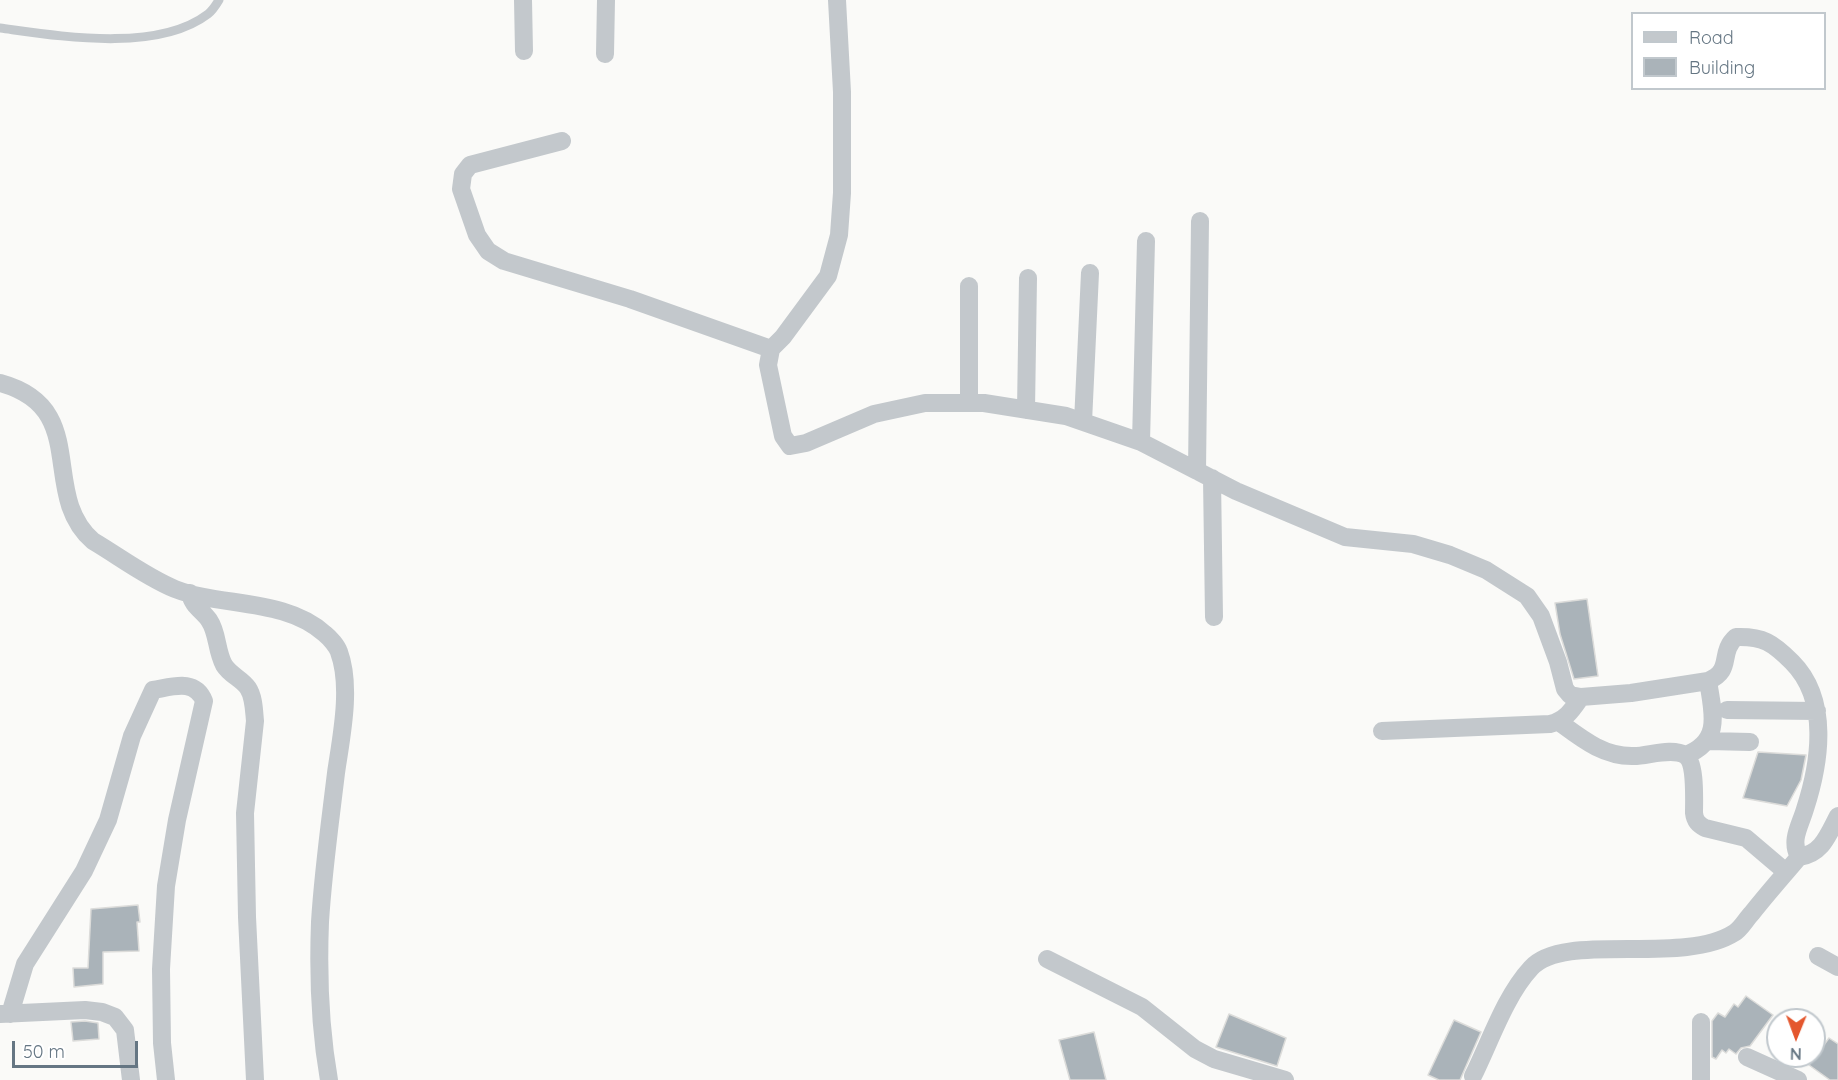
<!DOCTYPE html>
<style>
body{margin:0}
#map{position:relative;width:1838px;height:1080px;overflow:hidden;background:#fafaf8;font-family:Quicksand,sans-serif}
canvas{display:block}
.legend{position:absolute;left:1631px;top:12px;width:195px;height:78px;box-sizing:border-box;background:#fff;border:2px solid #c1c8cd;margin:0;padding:8px 10px;list-style:none;font-size:18px;color:#657683}
.legend li{display:flex;align-items:center;gap:12px;height:30px}
.legend b{width:30px;border:2px solid #c1c8cd}
.north{position:absolute;left:1766px;top:1008px;width:60px;height:60px;box-sizing:border-box;background:#fff;border:2px solid #c1c8cd;border-radius:50%;rotate:181deg;font-size:16px;font-weight:700;line-height:24px;text-align:center;color:#657683}
.north::after{content:'';display:block;margin:auto;width:21px;height:27px;background:#e4572e;clip-path:polygon(50% 0,100% 100%,50% 72%,0 100%)}
.scale{position:absolute;left:12px;top:1041px;width:126px;height:27px;box-sizing:border-box;border:3px solid #657683;border-top:0;padding-left:8px;font-size:18px;line-height:21px;white-space:nowrap;color:#657683;-webkit-text-stroke:4px #fff;paint-order:stroke}
</style>
<div id="map">
<canvas width="1838" height="1080"></canvas>
<ul class="legend">
<li><b style="height:8px;background:#c3c8cc"></b>Road</li>
<li><b style="height:16px;background:#aab3b9"></b>Building</li>
</ul>
<div class="north">N</div>
<div class="scale">50 m</div>
</div>
<script>
const g = document.querySelector('canvas').getContext('2d');
g.lineJoin = 'round';
function fillPath(path, color) {
  g.fillStyle = color;
  g.fill(path, 'evenodd');
}
function trace(path, color, width, dash) {
  g.strokeStyle = color;
  g.lineWidth = width;
  g.lineCap = dash ? 'butt' : 'round';
  g.setLineDash(dash || []);
  g.stroke(path);
}
const building = new Path2D(`
 M 1587,599 L 1598,676 L 1574,679 L 1560,634 L 1555,603 Z
 M 1758,752 L 1806,755 L 1801,780 L 1787,806 L 1743,798 Z
 M 138,905 L 140,922 L 137,922 L 139,951 L 103,952 L 103,984 L 74,987 L 73,968 L 88,968 L 91,909 Z
 M 1746,996 L 1773,1015 L 1750,1046 L 1741,1048 L 1736,1054 L 1729,1049 L 1726,1053 L 1722,1050 L 1716,1059 L 1712,1057 L 1712,1021 L 1718,1013 L 1725,1017 L 1734,1004 L 1738,1007 Z
 M 1229,1014 L 1286,1038 L 1277,1066 L 1216,1047 Z
 M 1454,1020 L 1481,1032 L 1460,1080 L 1439,1080 L 1428,1075 Z
 M 85,1021 L 98,1023 L 99,1039 L 73,1041 L 71,1022 Z
 M 1094,1032 L 1106,1080 L 1070,1080 L 1059,1040 Z
 M 1829,1038 L 1838,1044 L 1838,1080 L 1830,1080 L 1809,1065 Z`);
fillPath(building, '#aab3b9');
trace(building, '#dcdcda', 1.5);
trace(new Path2D(`
 M 0,28 C 59,36 157,53 208,14 C 212,11 216,5 219,0`), '#c3c8cc', 9);
trace(new Path2D(`
 M 523,0 L 524,51
 M 837,0 L 842,92 L 842,193 L 839,235 L 828,276 L 783,337 L 771,349 L 768,365 L 783,436 L 790,446 L 806,443 L 874,414 L 925,403 L 984,403 L 1066,416 L 1141,442 L 1236,491 L 1345,537 L 1413,544 L 1450,555 L 1486,570 L 1527,596 L 1541,616 L 1558,662 L 1565,689 L 1570,695 L 1581,697 L 1631,693 L 1708,681 C 1734,670 1718,653 1736,637 C 1763,636 1773,643 1792,662 C 1830,700 1820,763 1805,809 C 1800,826 1790,840 1799,857 C 1822,854 1828,835 1838,816
 M 605,54 L 606,0
 M 562,141 L 470,165 L 463,174 L 461,189 L 477,235 L 488,251 L 504,261 L 630,299 L 771,349
 M 969,286 L 969,403
 M 0,383 C 92,408 38,493 93,541 C 120,557 146,577 175,589 C 221,607 286,598 325,634 C 330,638 337,646 339,652 C 352,687 341,738 336,773 C 330,823 323,872 320,922 C 318,974 320,1029 329,1080
 M 1026,410 L 1028,278
 M 1083,422 L 1090,273
 M 1141,442 L 1146,241
 M 1197,471 L 1200,221
 M 1212,478 L 1214,617
 M 190,593 C 192,606 202,610 209,620 C 218,633 216,650 224,665 C 230,675 242,679 248,688 C 254,697 254,711 255,721 L 245,813 L 247,917 L 255,1080
 M 1727,710 L 1817,711
 M 1559,722 C 1582,739 1604,757 1634,756 C 1648,756 1672,747 1685,755 C 1696,762 1694,800 1694,813 C 1695,821 1698,824 1705,828 L 1746,838 L 1786,872
 M 1382,731 L 1550,724 C 1566,720 1572,710 1581,697
 M 1709,741 L 1750,742
 M 1686,755 C 1722,741 1713,713 1708,681
 M 1818,956 L 1838,967
 M 1047,959 L 1142,1007 L 1195,1049 L 1214,1059 L 1285,1080
 M 0,1014 L 85,1010 L 102,1012 L 115,1017 L 125,1030 L 131,1080
 M 10,1014 L 25,964 L 84,871 L 108,820 L 132,736 L 153,690 C 172,687 195,678 204,701 L 177,820 L 166,886 L 161,969 L 162,1043 L 166,1080
 M 1701,1022 L 1701,1080
 M 1747,1057 L 1798,1080
 M 1473,1076 C 1490,1042 1505,996 1531,968 C 1564,931 1682,966 1734,933 C 1741,929 1746,919 1752,913 C 1767,894 1783,876 1799,857`), '#c3c8cc', 18);
</script>
